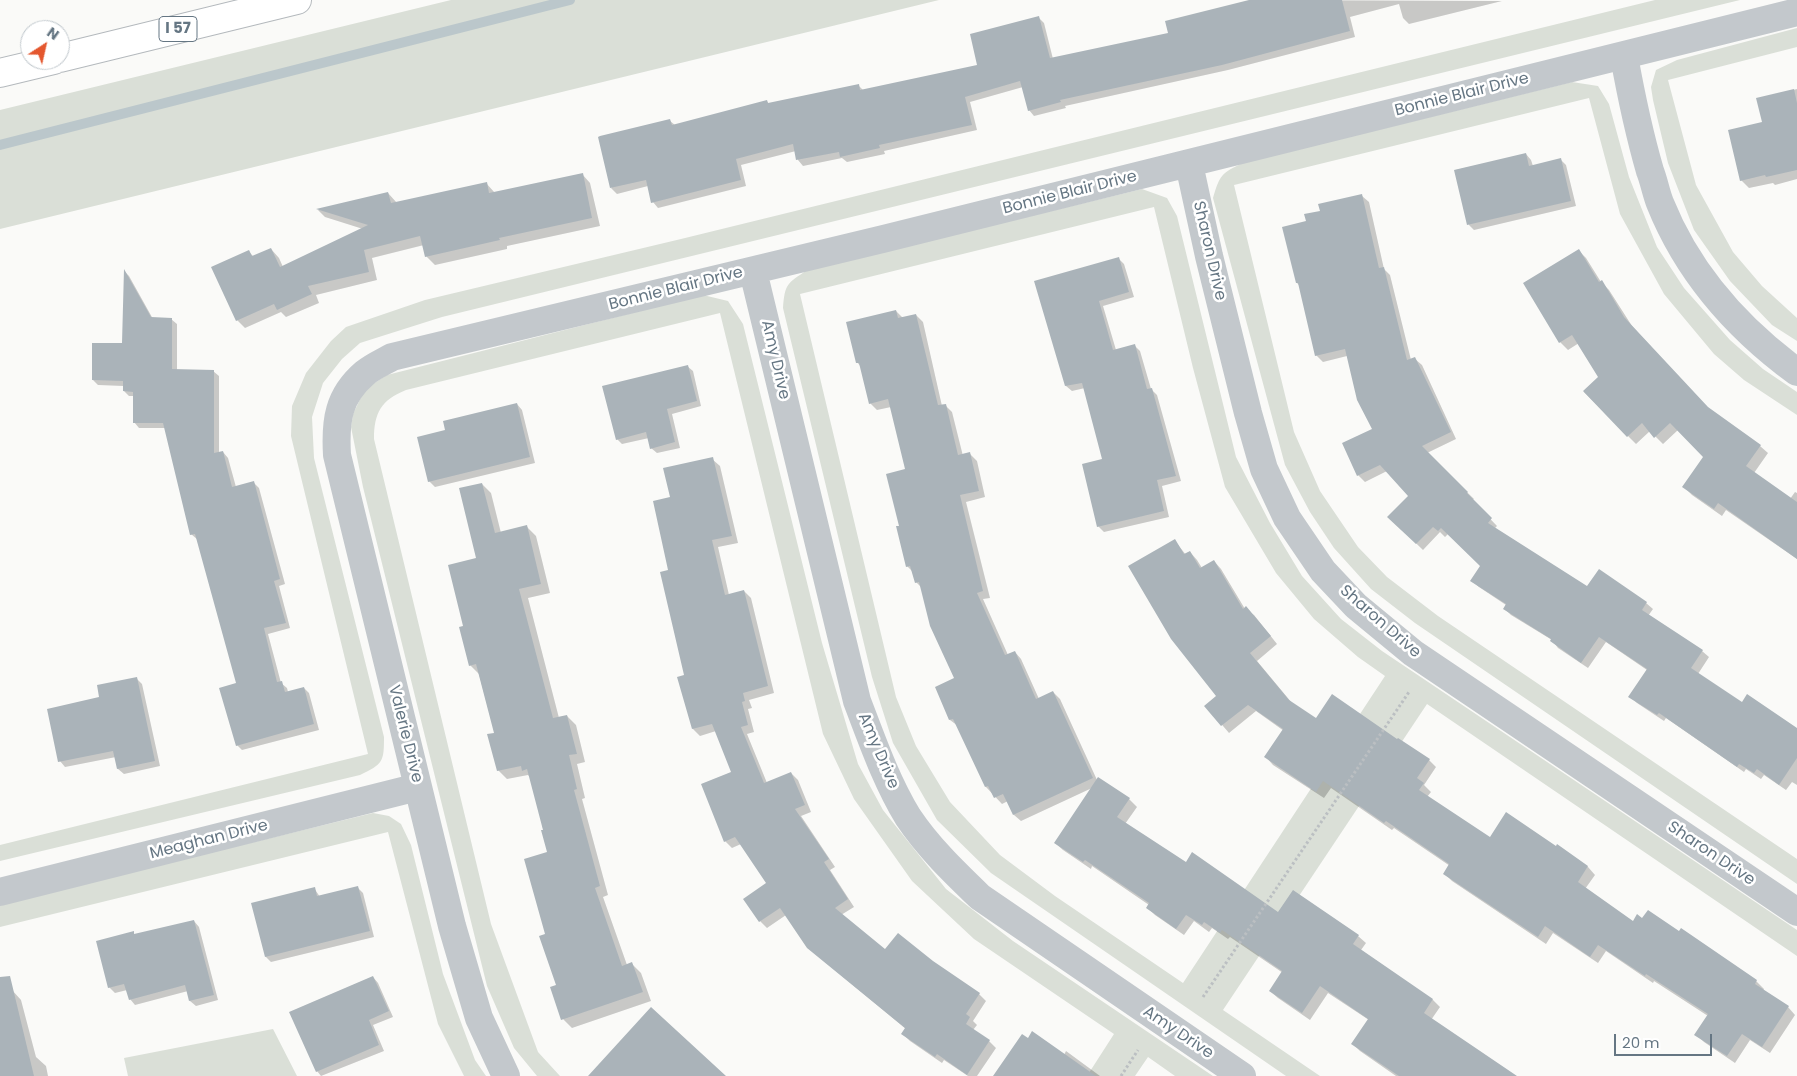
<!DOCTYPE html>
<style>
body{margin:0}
#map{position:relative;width:1797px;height:1076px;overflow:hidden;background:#fafaf8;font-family:Poppins,sans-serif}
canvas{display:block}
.north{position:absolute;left:20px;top:20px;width:50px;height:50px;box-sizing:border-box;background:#fff;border:1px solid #c1c8cd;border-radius:50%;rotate:35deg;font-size:14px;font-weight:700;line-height:20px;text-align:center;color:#657683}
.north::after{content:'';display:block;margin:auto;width:18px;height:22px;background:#e4572e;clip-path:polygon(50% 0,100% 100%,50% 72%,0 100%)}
.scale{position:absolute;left:1614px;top:1034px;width:98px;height:22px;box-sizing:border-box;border:2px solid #657683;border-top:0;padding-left:6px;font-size:15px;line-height:18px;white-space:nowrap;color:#657683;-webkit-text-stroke:4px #fff;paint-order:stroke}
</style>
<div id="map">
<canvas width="1797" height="1076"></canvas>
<div class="north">N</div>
<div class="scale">20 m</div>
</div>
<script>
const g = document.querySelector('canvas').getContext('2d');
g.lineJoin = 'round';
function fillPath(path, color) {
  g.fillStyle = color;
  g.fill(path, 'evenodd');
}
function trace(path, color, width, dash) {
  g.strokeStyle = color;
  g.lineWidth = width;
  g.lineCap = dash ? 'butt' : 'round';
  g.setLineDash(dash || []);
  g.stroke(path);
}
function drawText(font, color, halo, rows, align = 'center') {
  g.font = font + ' Poppins,sans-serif';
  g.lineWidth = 5;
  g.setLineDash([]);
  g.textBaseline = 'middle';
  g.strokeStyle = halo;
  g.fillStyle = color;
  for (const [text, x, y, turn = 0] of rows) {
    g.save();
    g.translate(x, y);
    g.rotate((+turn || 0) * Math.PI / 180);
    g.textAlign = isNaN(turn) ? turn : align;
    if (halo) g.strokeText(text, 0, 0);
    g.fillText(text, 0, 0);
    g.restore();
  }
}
fillPath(new Path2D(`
 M 451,0 L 939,0 L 0,229 L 0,110 Z
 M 1655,0 L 1740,0 L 442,317 L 360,343 L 342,359 L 323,383 L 312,417 L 314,458 L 384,737 C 384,762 383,764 360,775 L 0,861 L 0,845 L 368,754 L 291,436 L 292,406 L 306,373 L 331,341 L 346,327 L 425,300 L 681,239 Z
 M 1797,28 L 1797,47 L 1668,80 L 1696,185 L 1733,252 L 1762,286 L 1797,318 L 1797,341 L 1772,325 L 1730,281 L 1694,230 L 1668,163 L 1653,100 L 1651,87 L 1656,70 L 1677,60 Z
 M 1572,82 L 1598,86 L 1609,104 L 1629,177 L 1657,247 L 1684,288 L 1730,340 L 1763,369 L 1797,392 L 1797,415 L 1744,380 L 1714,354 L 1664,294 L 1620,214 L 1589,98 L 1234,185 L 1294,432 L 1320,491 L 1358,547 L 1387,577 L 1438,616 L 1797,859 L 1797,884 L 1415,623 L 1371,589 L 1334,548 L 1310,512 L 1285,465 L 1213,198 C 1220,175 1221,173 1243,163 Z
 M 1142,189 L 1167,198 L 1177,216 L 1236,457 L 1270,523 L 1302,576 L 1341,619 L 1382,651 L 1797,930 L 1797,956 L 1427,704 L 1223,1010 L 1320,1076 L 1286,1076 L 991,873 L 937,820 L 893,743 L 872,677 L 783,308 C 785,283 787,284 807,270 ZM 1154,207 L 1193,368 L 1225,487 L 1276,573 L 1314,619 L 1358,657 L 1385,676 L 1183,983 L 1055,896 L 1000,855 L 950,802 L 916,746 L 896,697 L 800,294 Z
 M 703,295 L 728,301 L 743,324 L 822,643 L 858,764 L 883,810 L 946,889 L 1013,941 L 1213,1076 L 1175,1076 L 1148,1057 L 1135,1076 L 1087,1076 L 1114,1034 L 974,939 L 912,881 L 854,799 L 823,734 L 720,313 L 406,390 C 381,400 374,413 374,439 L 491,924 L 538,1052 L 560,1076 L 537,1076 L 514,1048 L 487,986 L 363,487 L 351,427 L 353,414 L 365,389 L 387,375 Z
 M 373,813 L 389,816 L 401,824 L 411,845 L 443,974 L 475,1060 L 486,1076 L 464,1076 L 438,1024 L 388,832 L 0,927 L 0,904 Z
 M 273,1029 L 297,1076 L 128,1076 L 124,1058 Z`), '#dadfd7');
fillPath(new Path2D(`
 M 1251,0 L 1502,1 L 1409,24 L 1403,18 L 1399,4 L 1350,17 L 1355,37 L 1228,70 L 1065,106 L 1066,108 L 1034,116 L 1029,110 L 1023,87 L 970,102 L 977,130 L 884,151 L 885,154 L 847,162 L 842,158 L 803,166 L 798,160 L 796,151 L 741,165 L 746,186 L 658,208 L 653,202 L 648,186 L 617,194 L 611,188 L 670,121 L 675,125 L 767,102 L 770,104 L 858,85 L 864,91 L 979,66 L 1038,17 L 1044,23 L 1053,59 L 1169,34 Z
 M 1797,89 L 1797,179 L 1775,185 L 1773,183 L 1749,188 L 1741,180 L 1764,123 L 1758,99 Z
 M 1526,154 L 1531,160 L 1533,166 L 1560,159 L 1566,165 L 1576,206 L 1474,230 L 1469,225 L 1456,170 Z
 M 582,174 L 590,183 L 600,226 L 507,246 L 507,249 L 435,265 L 426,256 L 424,245 L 372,258 L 377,280 L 316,295 L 319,303 L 286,317 L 281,312 L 245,328 L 237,320 L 249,252 L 254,257 L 271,249 L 279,258 L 283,267 L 363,229 L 325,217 L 318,210 L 388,193 L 397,203 L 486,183 L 495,193 Z
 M 1362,196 L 1369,202 L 1384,269 L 1390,275 L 1411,360 L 1415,359 L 1422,365 L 1456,439 L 1427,453 L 1474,499 L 1472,500 L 1497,526 L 1494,529 L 1587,588 L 1646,603 L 1653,609 L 1648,616 L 1702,651 L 1709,657 L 1698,674 L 1742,703 L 1797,729 L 1797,785 L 1792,782 L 1786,790 L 1764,775 L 1761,779 L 1746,769 L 1744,772 L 1666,718 L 1664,721 L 1637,703 L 1630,696 L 1647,670 L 1606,642 L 1588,668 L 1558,648 L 1552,640 L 1511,615 L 1504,608 L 1506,605 L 1479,587 L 1472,581 L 1481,566 L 1448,534 L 1445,537 L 1440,532 L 1423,550 L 1389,517 L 1410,496 L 1387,471 L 1365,482 L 1358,475 L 1373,429 L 1347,356 L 1323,362 L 1316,355 L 1300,286 L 1297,283 L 1308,222 L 1321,212 Z
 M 1578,250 L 1586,258 L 1601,282 L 1609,290 L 1632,326 L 1709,410 L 1760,446 L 1768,453 L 1754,473 L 1790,499 L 1795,492 L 1797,493 L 1797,559 L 1726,510 L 1722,516 L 1692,495 L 1684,487 L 1705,457 L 1678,430 L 1663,444 L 1650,431 L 1636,444 L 1584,392 L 1600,377 L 1579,343 L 1568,350 L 1560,342 Z
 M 1118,258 L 1124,264 L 1134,297 L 1103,306 L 1116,350 L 1135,346 L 1140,351 L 1151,389 L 1157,395 L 1181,481 L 1162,486 L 1169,517 L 1104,532 L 1098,526 L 1104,460 L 1085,388 L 1072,391 L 1066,386 L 1036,282 Z
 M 125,272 L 129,276 L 153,319 L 171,319 L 177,324 L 177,370 L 213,371 L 219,376 L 219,453 L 223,452 L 228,458 L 236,487 L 254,483 L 259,488 L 285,584 L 279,586 L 290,628 L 268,634 L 281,683 L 287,688 L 288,692 L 304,688 L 309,693 L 319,730 L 242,750 L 237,745 L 237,684 L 198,540 L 191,534 L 165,428 L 139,428 L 134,422 L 134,396 L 129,396 L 124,391 L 124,386 L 98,385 L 93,380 L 123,344 Z
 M 896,311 L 903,318 L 916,315 L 923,322 L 942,406 L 945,405 L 952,412 L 963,456 L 970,454 L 977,461 L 985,497 L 966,502 L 990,598 L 983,599 L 1008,655 L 1015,652 L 1021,659 L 1039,699 L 1053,692 L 1060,699 L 1097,780 L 1098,778 L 1129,799 L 1137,807 L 1125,824 L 1186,864 L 1278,913 L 1293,892 L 1358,936 L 1366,943 L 1361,950 L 1433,1000 L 1440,1007 L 1431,1020 L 1515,1076 L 1396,1076 L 1360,1051 L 1353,1044 L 1369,1020 L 1328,993 L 1310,1020 L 1278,998 L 1270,991 L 1283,973 L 1230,937 L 1228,939 L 1212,928 L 1209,932 L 1194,921 L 1184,935 L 1155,915 L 1147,907 L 1149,905 L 1092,866 L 1091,869 L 1063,850 L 1055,843 L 1092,788 L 1021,821 L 1014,815 L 1008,801 L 1002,804 L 986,787 L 958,726 L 950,720 L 955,679 L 922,588 L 916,582 L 913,572 L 907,566 L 900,527 L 907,470 L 891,407 L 877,410 L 870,403 L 861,367 L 857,362 Z
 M 687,366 L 693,371 L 701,406 L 672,414 L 680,448 L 657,453 L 651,448 L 649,438 L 622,444 L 617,439 Z
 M 517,404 L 522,410 L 535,463 L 435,487 L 429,481 L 447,431 Z
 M 712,459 L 720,466 L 738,543 L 718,547 L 729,595 L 744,591 L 751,598 L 774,693 L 749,700 L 752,708 L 748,709 L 754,732 L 747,734 L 767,783 L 791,773 L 798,780 L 811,812 L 801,816 L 835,867 L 830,870 L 854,907 L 841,915 L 885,950 L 932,962 L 979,994 L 986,1001 L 973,1021 L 977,1025 L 973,1030 L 989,1041 L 996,1048 L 977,1076 L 968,1076 L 944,1060 L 942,1063 L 910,1041 L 903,1034 L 906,1029 L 808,948 L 786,915 L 767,928 L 760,921 L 768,884 L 741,844 L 732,848 L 725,841 L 733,772 L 716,731 L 700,736 L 693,729 L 670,571 L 671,498 Z
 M 482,484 L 491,493 L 501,533 L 527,527 L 536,536 L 550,593 L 528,598 L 559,718 L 567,716 L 576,725 L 585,762 L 577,764 L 585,798 L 582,799 L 608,895 L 603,897 L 627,965 L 632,964 L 641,973 L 651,1001 L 572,1028 L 563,1019 L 557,986 L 549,853 L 531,778 L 528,775 L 507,779 L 498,770 L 495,734 L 479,674 L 470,665 L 464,627 L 477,559 Z
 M 1175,541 L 1186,555 L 1190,552 L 1197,560 L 1202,568 L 1214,561 L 1221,569 L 1245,609 L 1254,615 L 1277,644 L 1257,661 L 1292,703 L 1317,720 L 1398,741 L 1429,760 L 1436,767 L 1424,785 L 1431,792 L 1427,797 L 1490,838 L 1557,848 L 1558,846 L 1588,867 L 1595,875 L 1585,889 L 1633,922 L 1756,981 L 1764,989 L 1763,991 L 1788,1007 L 1795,1015 L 1770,1053 L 1750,1040 L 1735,1063 L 1704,1042 L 1696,1034 L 1708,1016 L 1654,981 L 1653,983 L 1606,951 L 1598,963 L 1553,933 L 1546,944 L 1452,881 L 1444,873 L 1450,866 L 1394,828 L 1392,830 L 1331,788 L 1324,798 L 1273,765 L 1266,757 L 1284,731 L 1256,711 L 1229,733 L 1206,706 L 1218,696 Z
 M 136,678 L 142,684 L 160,766 L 124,774 L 118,769 L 116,757 L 65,767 L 60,761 L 100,698 Z
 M 314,888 L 320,897 L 358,888 L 363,893 L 374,937 L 271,962 L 266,957 L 252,904 Z
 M 194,921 L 199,927 L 218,1000 L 196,1006 L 190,1001 L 188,991 L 135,1005 L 130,999 L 127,990 L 115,993 L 109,987 L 133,933 L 136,935 Z
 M 373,977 L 378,983 L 393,1017 L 373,1025 L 384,1051 L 321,1076 L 317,1071 Z
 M 12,990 L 21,1000 L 36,1057 L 46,1066 L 48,1076 L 0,1076 L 0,994 Z
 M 1066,1051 L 1100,1076 L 1001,1076 L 1064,1055 Z`), '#0003');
trace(new Path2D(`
 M 0,145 L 570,0`), '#bbc7cb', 10);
fillPath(new Path2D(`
 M 1249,0 L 1342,0 L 1350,31 L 1222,65 L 1060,100 L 1061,102 L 1028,111 L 1020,81 L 965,97 L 972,125 L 879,145 L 880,148 L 840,157 L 839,152 L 796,160 L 793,144 L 736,159 L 741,180 L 651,203 L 646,180 L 610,188 L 598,137 L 600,136 L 670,119 L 672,125 L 767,100 L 768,103 L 859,84 L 860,90 L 977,65 L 970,34 L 1039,16 L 1050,58 L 1168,33 L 1165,21 Z
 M 1794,89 L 1797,103 L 1797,170 L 1766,177 L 1765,175 L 1740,181 L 1728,130 L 1762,122 L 1756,98 Z
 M 1526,153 L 1529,166 L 1561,158 L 1571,201 L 1467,225 L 1454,170 Z
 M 583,173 L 592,218 L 499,238 L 500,240 L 425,257 L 420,236 L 364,250 L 369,272 L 308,286 L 312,294 L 277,310 L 274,304 L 236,321 L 211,267 L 249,250 L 252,256 L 271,248 L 280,267 L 368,225 L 316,209 L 388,192 L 391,203 L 487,182 L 489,193 Z
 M 1362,194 L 1379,268 L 1384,267 L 1407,360 L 1415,357 L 1451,432 L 1422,446 L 1468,492 L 1467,493 L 1492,518 L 1488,523 L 1587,586 L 1599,569 L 1647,602 L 1642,610 L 1703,650 L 1691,668 L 1742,702 L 1747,694 L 1797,728 L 1797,758 L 1779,785 L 1757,769 L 1754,773 L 1739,764 L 1737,767 L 1659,713 L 1657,715 L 1628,697 L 1647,669 L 1599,637 L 1581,663 L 1550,641 L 1551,639 L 1503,609 L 1506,604 L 1470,581 L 1480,566 L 1441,528 L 1438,531 L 1433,527 L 1416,544 L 1387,517 L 1408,496 L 1380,465 L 1357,476 L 1342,443 L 1372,429 L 1357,400 L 1345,349 L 1315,356 L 1298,283 L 1296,283 L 1282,227 L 1306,221 L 1304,214 L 1320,211 L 1318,204 Z
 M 1579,249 L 1599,282 L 1602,280 L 1624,317 L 1708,407 L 1761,445 L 1746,466 L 1797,502 L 1797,559 L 1718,503 L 1714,509 L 1682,487 L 1703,457 L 1670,423 L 1654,438 L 1642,423 L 1627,437 L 1583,391 L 1598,377 L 1572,335 L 1559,343 L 1523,283 Z
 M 1119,257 L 1129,292 L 1099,301 L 1113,350 L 1135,344 L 1147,389 L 1152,388 L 1176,476 L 1157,480 L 1164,511 L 1097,527 L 1082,464 L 1102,459 L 1082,383 L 1065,386 L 1034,281 Z
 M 124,269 L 151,317 L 172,318 L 172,369 L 214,370 L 214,453 L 223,451 L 232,487 L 254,481 L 280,579 L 274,581 L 286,623 L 264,628 L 277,682 L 282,681 L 285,692 L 304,687 L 314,724 L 236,746 L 219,688 L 236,683 L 195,534 L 190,535 L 163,423 L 133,423 L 133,392 L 123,391 L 123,381 L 92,380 L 92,343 L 122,343 Z
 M 896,310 L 898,318 L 916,314 L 938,405 L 946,404 L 958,455 L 970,452 L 979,491 L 960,495 L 983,591 L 977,593 L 1005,655 L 1015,651 L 1036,699 L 1053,691 L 1093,778 L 1013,815 L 1003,794 L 994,798 L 988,786 L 985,787 L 953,719 L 949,720 L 935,687 L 954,678 L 930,626 L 919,582 L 915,583 L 910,566 L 906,567 L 896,526 L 899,526 L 886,474 L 905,469 L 888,399 L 869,404 L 859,363 L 856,363 L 846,322 Z
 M 688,365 L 697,401 L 667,409 L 675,442 L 650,449 L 646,432 L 616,440 L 602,386 Z
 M 517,403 L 530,457 L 428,482 L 417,437 L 445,430 L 443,421 Z
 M 713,457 L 732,536 L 712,540 L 725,595 L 744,590 L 768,686 L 743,693 L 745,701 L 742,702 L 748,725 L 741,727 L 764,783 L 791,772 L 805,805 L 795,809 L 829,859 L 824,862 L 848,899 L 835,908 L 885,949 L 898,933 L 933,961 L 980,993 L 966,1014 L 970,1017 L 966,1024 L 990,1040 L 967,1075 L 937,1054 L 935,1057 L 901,1034 L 905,1028 L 807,948 L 780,908 L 759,922 L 743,899 L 766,883 L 735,837 L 724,842 L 701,784 L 731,772 L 712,724 L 692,729 L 677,677 L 684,675 L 660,572 L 668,570 L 653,501 L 670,497 L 663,468 Z
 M 482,483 L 495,533 L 527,525 L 541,584 L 519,589 L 553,718 L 567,715 L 577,754 L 569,755 L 577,789 L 574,790 L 600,886 L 595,888 L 622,966 L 632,962 L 643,992 L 561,1020 L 550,987 L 556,985 L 539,936 L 545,934 L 524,859 L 547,852 L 541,830 L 543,830 L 527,769 L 522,771 L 521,766 L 497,771 L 487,734 L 494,733 L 476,664 L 469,666 L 459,627 L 463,626 L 448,565 L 476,558 L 459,488 Z
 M 1175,539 L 1184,554 L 1190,551 L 1200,568 L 1214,560 L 1243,609 L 1246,606 L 1271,636 L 1250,653 L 1289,700 L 1316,718 L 1332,694 L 1397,739 L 1398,738 L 1430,759 L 1417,778 L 1424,783 L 1419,790 L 1490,837 L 1506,812 L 1556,846 L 1557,844 L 1588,866 L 1578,882 L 1633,921 L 1637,914 L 1642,918 L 1648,910 L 1679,931 L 1681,928 L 1757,980 L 1755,984 L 1789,1006 L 1762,1047 L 1742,1034 L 1727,1056 L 1694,1035 L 1708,1014 L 1646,974 L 1645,976 L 1598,945 L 1590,957 L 1545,926 L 1538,937 L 1443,874 L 1449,864 L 1386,821 L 1384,823 L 1323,781 L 1316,792 L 1264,757 L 1283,729 L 1248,705 L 1221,726 L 1204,706 L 1216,696 L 1171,639 L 1128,566 Z
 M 137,677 L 155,761 L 117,769 L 113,751 L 58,762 L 47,709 L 99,697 L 97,685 Z
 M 1098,777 L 1130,798 L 1117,817 L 1186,862 L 1192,852 L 1278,912 L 1293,890 L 1359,935 L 1353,944 L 1433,999 L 1424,1013 L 1517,1076 L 1399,1076 L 1351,1044 L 1368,1019 L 1320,986 L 1302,1013 L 1269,991 L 1282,971 L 1222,930 L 1220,933 L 1204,922 L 1202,925 L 1186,915 L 1176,929 L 1146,908 L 1149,903 L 1085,860 L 1083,862 L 1054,843 Z
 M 358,886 L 370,931 L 265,957 L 251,903 L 315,887 L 317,896 Z
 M 194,920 L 214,995 L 189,1001 L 185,985 L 129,1000 L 124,984 L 108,988 L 96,941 L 134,931 L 134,934 Z
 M 10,976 L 34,1076 L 0,1076 L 0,977 Z
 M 373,976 L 389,1011 L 369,1020 L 379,1045 L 316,1072 L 289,1012 Z
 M 651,1007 L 726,1076 L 588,1076 Z
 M 1032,1031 L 1096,1076 L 993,1076 L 1022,1034 L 1028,1038 Z`), '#aab3b9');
const highway = new Path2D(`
 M 60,58 L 297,0
 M 0,73 L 54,60`);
trace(highway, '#b4b9bd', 30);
trace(new Path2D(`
 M 1203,997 L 1409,692
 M 1121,1076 L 1138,1050`), '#bbbfc2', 3, [2.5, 2.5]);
trace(new Path2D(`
 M 1624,56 C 1631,95 1639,133 1650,171 C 1654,181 1656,193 1660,203 C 1688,273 1737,328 1797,372
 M 1189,164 L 1209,256 L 1248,413 L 1264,469 L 1287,518 L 1323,571 L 1356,606 L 1413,653 L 1797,912
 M 753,271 L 857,701 C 872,740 886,781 908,817 C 928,847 954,872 980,897 L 1242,1076
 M 0,892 L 418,787
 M 506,1076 L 479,1018 L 452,926 L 337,455 C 335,421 338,396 365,373 C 372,367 383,362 392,357 L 883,239 L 1797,12`), '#c3c8cc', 28);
trace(highway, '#fff', 28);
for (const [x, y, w] of [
 [178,29,38]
]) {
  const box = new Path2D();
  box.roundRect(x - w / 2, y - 12.5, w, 25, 4);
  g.fillStyle = '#fff';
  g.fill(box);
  trace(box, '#657683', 1);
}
drawText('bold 15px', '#657683', null, [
 ["I 57",178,29]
]);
drawText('16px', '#657683', '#fff', [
 ["Bonnie Blair Drive",1462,95,-14],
 ["Bonnie Blair Drive",1070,193,-14],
 ["Sharon Drive",1209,251,77],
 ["Bonnie Blair Drive",676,289,-14],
 ["Amy Drive",775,360,77],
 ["Sharon Drive",1380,622,41],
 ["Valerie Drive",405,734,76],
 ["Amy Drive",878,751,67],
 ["Meaghan Drive",209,840,-14],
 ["Sharon Drive",1711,854,34],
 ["Amy Drive",1178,1033,34]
]);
</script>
